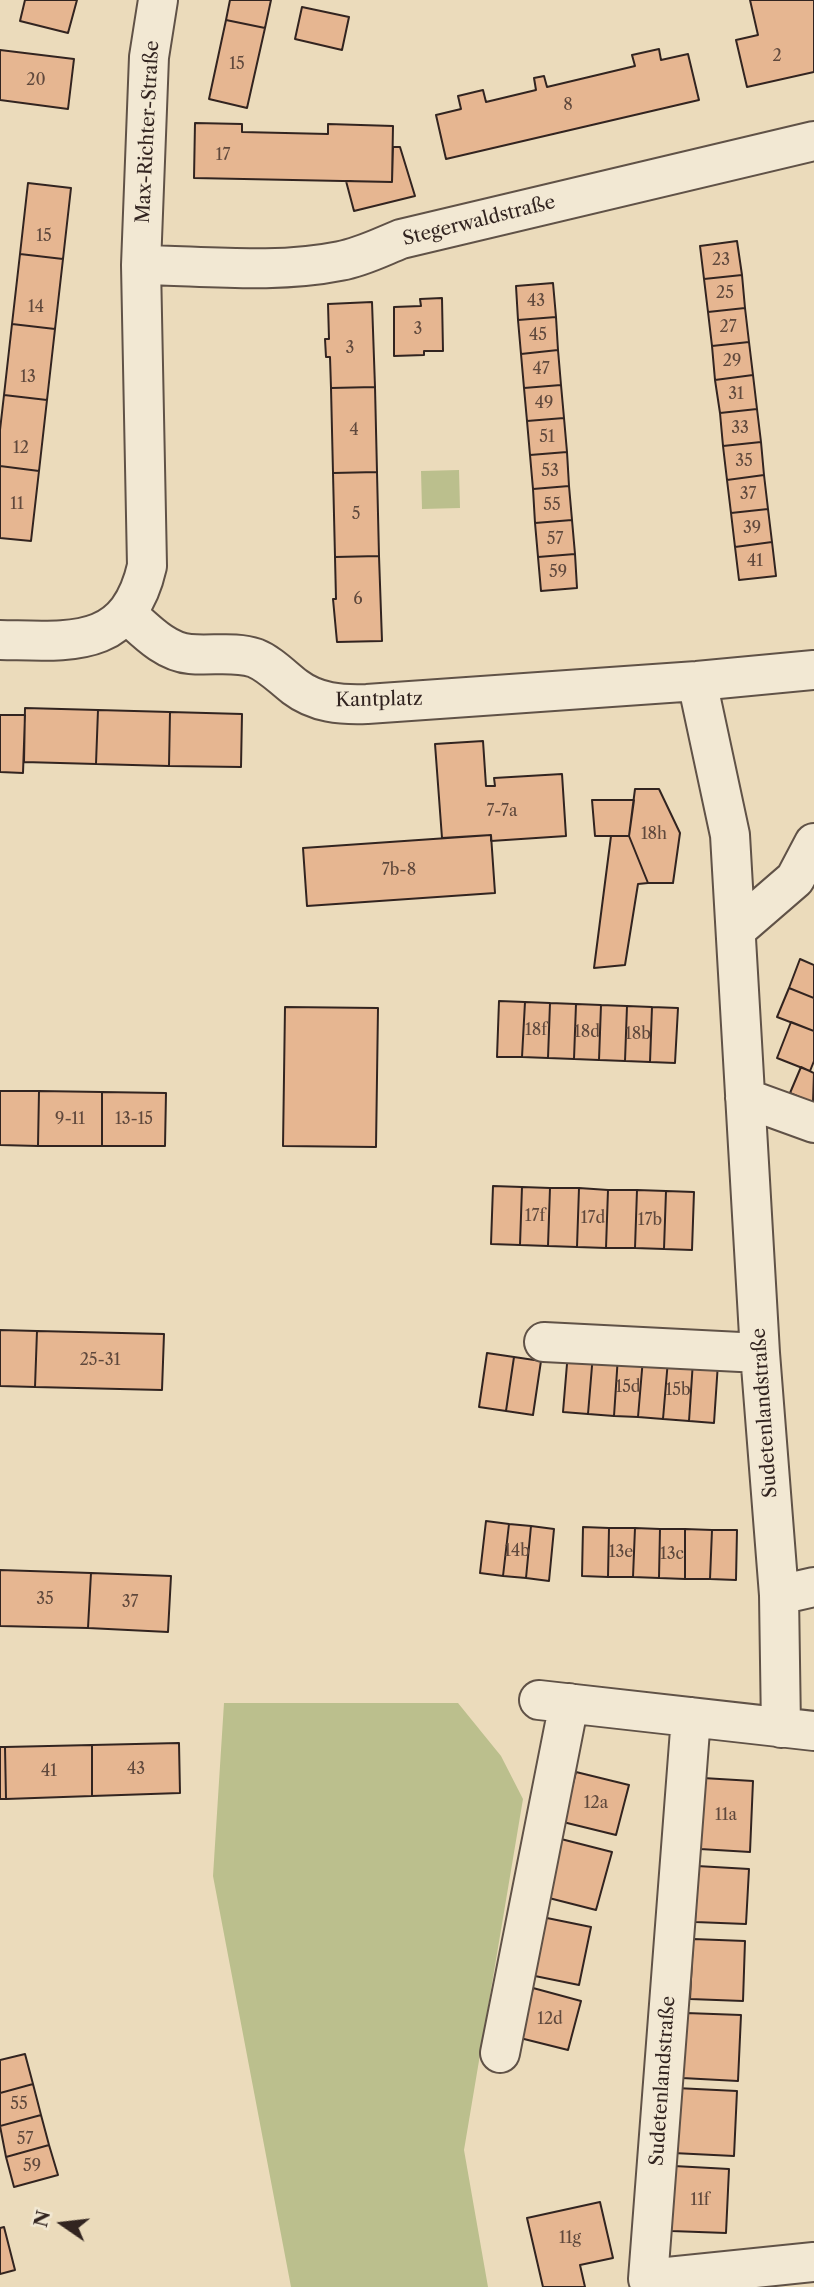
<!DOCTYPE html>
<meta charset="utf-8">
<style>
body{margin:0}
#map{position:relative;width:814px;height:2287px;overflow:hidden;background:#ebdbbb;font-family:"Libre Caslon Text",serif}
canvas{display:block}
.north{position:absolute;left:28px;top:2189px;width:70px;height:70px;-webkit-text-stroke:5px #f2e8d3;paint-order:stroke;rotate:284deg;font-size:19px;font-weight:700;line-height:28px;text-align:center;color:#322420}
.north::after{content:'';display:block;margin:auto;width:24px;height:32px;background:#322420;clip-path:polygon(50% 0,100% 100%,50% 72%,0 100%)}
</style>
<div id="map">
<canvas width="814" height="2287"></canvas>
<div class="north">N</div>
</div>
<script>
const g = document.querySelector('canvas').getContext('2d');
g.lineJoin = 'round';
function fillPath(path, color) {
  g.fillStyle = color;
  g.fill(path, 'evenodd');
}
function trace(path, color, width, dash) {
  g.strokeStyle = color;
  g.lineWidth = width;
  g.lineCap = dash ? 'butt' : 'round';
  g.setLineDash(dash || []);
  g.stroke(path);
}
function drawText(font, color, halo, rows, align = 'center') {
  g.font = font + ' "Libre Caslon Text",serif';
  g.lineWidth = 5;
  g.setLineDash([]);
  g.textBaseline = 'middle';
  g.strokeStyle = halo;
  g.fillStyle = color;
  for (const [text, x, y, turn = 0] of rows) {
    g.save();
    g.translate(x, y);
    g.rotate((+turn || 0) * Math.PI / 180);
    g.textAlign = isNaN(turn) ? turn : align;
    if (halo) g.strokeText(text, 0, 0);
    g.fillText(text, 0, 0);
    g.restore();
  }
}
fillPath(new Path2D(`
 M 459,470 L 460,508 L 422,509 L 421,471 Z
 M 224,1703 L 458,1703 L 501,1756 L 523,1799 L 464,2150 L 488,2287 L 291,2287 L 213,1876 Z`), '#bbbf8d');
const building = new Path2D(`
 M 25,0 L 77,0 L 68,33 L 20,21 Z
 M 230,0 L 271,0 L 265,28 L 226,20 Z
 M 750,0 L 814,0 L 814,72 L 747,87 L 736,40 L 758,35 Z
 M 302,7 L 349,17 L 342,50 L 295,39 Z
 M 226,20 L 265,28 L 247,108 L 209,99 Z
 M 659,49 L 661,60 L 688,54 L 699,100 L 446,159 L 436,115 L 461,109 L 458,96 L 483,90 L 486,102 L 536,90 L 534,78 L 544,76 L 547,87 L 635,66 L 632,55 Z
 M 0,50 L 74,59 L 68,109 L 0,100 Z
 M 195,123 L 242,124 L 242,132 L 328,134 L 328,124 L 393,126 L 392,182 L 194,178 Z
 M 393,147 L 400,147 L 415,196 L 354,211 L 346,181 L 392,182 Z
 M 28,183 L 71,188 L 63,259 L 20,254 Z
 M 737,241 L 742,275 L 704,279 L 700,246 Z
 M 20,254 L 63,259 L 55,329 L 12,324 Z
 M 742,275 L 745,308 L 708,312 L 704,279 Z
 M 553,283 L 556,317 L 518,320 L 516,286 Z
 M 442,298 L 443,351 L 424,351 L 424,355 L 394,356 L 394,307 L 421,306 L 420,299 Z
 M 372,302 L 375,387 L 331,388 L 330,357 L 326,357 L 325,339 L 329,339 L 328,304 Z
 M 745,308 L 749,342 L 712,346 L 708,312 Z
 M 556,317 L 558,350 L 521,354 L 518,320 Z
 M 12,324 L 55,329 L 47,400 L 4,395 Z
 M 749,342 L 753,375 L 715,380 L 712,346 Z
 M 558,350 L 561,385 L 524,388 L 521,354 Z
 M 753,375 L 757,409 L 720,413 L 715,380 Z
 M 561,385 L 564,418 L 527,421 L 524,388 Z
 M 375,387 L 377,472 L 333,473 L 331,388 Z
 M 4,395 L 47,400 L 39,471 L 0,466 L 0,430 Z
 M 757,409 L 761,442 L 723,446 L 720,413 Z
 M 564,418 L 567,452 L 530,455 L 527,421 Z
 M 761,442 L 764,475 L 727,480 L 723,446 Z
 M 567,452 L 569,486 L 533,489 L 530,455 Z
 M 0,466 L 39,471 L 31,541 L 0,538 Z
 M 377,472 L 379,556 L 335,557 L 333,473 Z
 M 764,475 L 768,509 L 731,513 L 727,480 Z
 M 569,486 L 572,520 L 535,523 L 533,489 Z
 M 768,509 L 772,542 L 735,547 L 731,513 Z
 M 572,520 L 575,554 L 538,557 L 535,523 Z
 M 772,542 L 776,576 L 739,580 L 735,547 Z
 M 575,554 L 577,588 L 541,591 L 538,557 Z
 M 379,556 L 382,641 L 337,642 L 333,599 L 336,599 L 335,557 Z
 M 25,708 L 98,710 L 96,764 L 24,762 Z
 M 98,710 L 170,712 L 169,766 L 96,764 Z
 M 170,712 L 242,714 L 241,767 L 169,766 Z
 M 0,715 L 25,715 L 23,773 L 0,772 Z
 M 483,741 L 486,786 L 495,786 L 494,778 L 562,774 L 566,836 L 491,841 L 491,835 L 442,838 L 435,744 Z
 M 635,789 L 659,789 L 680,833 L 673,883 L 648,883 L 629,836 Z
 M 592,800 L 634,800 L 629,836 L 595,836 Z
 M 491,835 L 495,893 L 307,906 L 303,848 Z
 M 611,836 L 629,836 L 648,883 L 638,884 L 625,965 L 594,968 Z
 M 800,959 L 814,965 L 814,998 L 789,988 Z
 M 789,988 L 814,998 L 814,1031 L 777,1017 Z
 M 499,1001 L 525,1002 L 522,1057 L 497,1057 Z
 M 525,1002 L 550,1003 L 548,1058 L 522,1057 Z
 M 550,1003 L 576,1004 L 574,1059 L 548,1058 Z
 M 576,1004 L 601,1005 L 599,1060 L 574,1059 Z
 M 601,1005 L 627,1006 L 625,1061 L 599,1060 Z
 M 627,1006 L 652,1007 L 650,1062 L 625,1061 Z
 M 285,1007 L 378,1008 L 376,1147 L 283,1146 Z
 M 652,1007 L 678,1008 L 675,1063 L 650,1062 Z
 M 791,1022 L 814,1031 L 814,1061 L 810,1071 L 777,1058 Z
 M 801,1067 L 814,1073 L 813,1103 L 790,1093 Z
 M 0,1091 L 39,1091 L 38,1146 L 0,1145 Z
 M 39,1091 L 102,1092 L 102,1146 L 38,1146 Z
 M 102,1092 L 166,1093 L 165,1146 L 102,1146 Z
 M 493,1186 L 522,1187 L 520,1245 L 491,1244 Z
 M 522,1187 L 550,1188 L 548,1246 L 520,1245 Z
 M 550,1188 L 579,1188 L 577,1247 L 548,1246 Z
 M 579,1188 L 608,1190 L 606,1248 L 577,1247 Z
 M 608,1190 L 637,1190 L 635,1248 L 606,1248 Z
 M 637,1190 L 666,1191 L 664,1249 L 635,1248 Z
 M 666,1191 L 694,1192 L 692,1250 L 664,1249 Z
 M 0,1330 L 37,1331 L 35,1387 L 0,1386 Z
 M 37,1331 L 164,1334 L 162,1390 L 35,1387 Z
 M 568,1352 L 593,1354 L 588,1414 L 563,1412 Z
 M 487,1353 L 514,1357 L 506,1411 L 479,1407 Z
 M 593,1354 L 618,1356 L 614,1416 L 588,1414 Z
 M 618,1356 L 643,1358 L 638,1417 L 614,1416 Z
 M 514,1357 L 541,1361 L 533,1415 L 506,1411 Z
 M 643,1358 L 668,1360 L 663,1419 L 638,1417 Z
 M 668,1360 L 693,1361 L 689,1421 L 663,1419 Z
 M 693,1361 L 718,1363 L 714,1423 L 689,1421 Z
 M 486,1521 L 509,1524 L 503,1576 L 480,1573 Z
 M 509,1524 L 531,1526 L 526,1578 L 503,1576 Z
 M 531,1526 L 554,1529 L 549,1581 L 526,1578 Z
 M 583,1527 L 609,1528 L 608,1577 L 582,1576 Z
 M 609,1528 L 635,1528 L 633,1577 L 608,1577 Z
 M 635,1528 L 660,1529 L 659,1578 L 633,1577 Z
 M 660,1529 L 685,1529 L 685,1579 L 659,1578 Z
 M 685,1529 L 712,1530 L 710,1579 L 685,1579 Z
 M 712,1530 L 737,1530 L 736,1580 L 710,1579 Z
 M 0,1570 L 91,1573 L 88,1628 L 0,1626 Z
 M 91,1573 L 171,1576 L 168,1632 L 88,1628 Z
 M 179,1743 L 180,1793 L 92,1796 L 92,1745 Z
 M 92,1745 L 92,1796 L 6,1799 L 5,1747 Z
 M 0,1747 L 5,1747 L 6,1799 L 0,1799 Z
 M 576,1772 L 629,1785 L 616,1835 L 563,1822 Z
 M 703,1778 L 753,1781 L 750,1852 L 700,1849 Z
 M 561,1839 L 612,1852 L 596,1910 L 545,1897 Z
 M 697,1866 L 749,1869 L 746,1924 L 695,1922 Z
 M 542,1917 L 591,1927 L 579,1985 L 530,1975 Z
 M 693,1939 L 745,1941 L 743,2001 L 690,1999 Z
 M 533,1988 L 581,2001 L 568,2050 L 520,2038 Z
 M 686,2013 L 741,2015 L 738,2081 L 682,2078 Z
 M 25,2054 L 33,2084 L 0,2093 L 0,2060 Z
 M 33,2084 L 41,2115 L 0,2126 L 0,2093 Z
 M 676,2088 L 737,2091 L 734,2156 L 673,2153 Z
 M 41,2115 L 49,2145 L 6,2157 L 0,2126 Z
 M 49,2145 L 58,2175 L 14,2187 L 6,2157 Z
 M 674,2166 L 729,2169 L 726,2233 L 671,2231 Z
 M 600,2202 L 613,2258 L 580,2265 L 585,2287 L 543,2287 L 527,2218 Z
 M 4,2227 L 15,2270 L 0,2274 L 0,2228 Z`);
fillPath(building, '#e6b691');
trace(building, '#322420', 2);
const minor = new Path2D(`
 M 141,265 C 206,266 276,274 340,261 C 362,257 381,247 401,239 L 814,141
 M 127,614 C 145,630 165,652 190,654 C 212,656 235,651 255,658 C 270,664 282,677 295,687 C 316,703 341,705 367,704 L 697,681 L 814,670
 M 0,640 C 71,641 128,650 147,566 L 141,265 L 149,57 L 158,0
 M 697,681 L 730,835 L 760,1353 L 779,1595 L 781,1728
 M 736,930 L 795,879 L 814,843
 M 745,1098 L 814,1123
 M 544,1342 L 760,1353
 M 779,1595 L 814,1587
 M 539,1700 L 814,1731
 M 691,1717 L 648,2279 L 814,2262
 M 500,2053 L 569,1703`);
trace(minor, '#605247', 42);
trace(minor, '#f2e8d3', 38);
drawText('16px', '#5f483c', null, [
 ["2",777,56],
 ["15",237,64],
 ["20",36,80],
 ["8",568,105],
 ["17",223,155],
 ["15",44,236],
 ["23",721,260],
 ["25",725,293],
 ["43",536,301],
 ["14",36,307],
 ["27",728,327],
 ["3",418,329],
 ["45",538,335],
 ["3",350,348],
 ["29",732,361],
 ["47",541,369],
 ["13",28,377],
 ["31",736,394],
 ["49",544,403],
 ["33",740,428],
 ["4",354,430],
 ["51",547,437],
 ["12",21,448],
 ["35",744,461],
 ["53",550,471],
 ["37",748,494],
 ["11",17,504],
 ["55",552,505],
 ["5",356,514],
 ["39",752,528],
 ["57",555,539],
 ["41",755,561],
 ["59",558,572],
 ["6",358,599],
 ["7-7a",502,811],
 ["18h",654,834],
 ["7b-8",399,870],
 ["18f",536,1030],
 ["18d",587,1032],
 ["18b",638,1034],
 ["9-11",70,1119],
 ["13-15",134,1119],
 ["17f",535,1216],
 ["17d",593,1218],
 ["17b",650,1220],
 ["25-31",100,1360],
 ["15d",628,1387],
 ["15b",678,1390],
 ["14b",517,1551],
 ["13e",621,1552],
 ["13c",672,1554],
 ["35",45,1599],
 ["37",130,1602],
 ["43",136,1769],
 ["41",49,1771],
 ["12a",596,1803],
 ["11a",726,1815],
 ["12d",550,2019],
 ["55",19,2104],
 ["57",25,2139],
 ["59",32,2166],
 ["11f",700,2200],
 ["11g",570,2238]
]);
drawText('19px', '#322420', '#f2e8d3', [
 ["Max-Richter-Straße",148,132,-87],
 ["Stegerwaldstraße",479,221,-14],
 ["Kantplatz",379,700,-1],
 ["Sudetenlandstraße",765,1413,-94],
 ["Sudetenlandstraße",663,2081,-86]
]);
</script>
